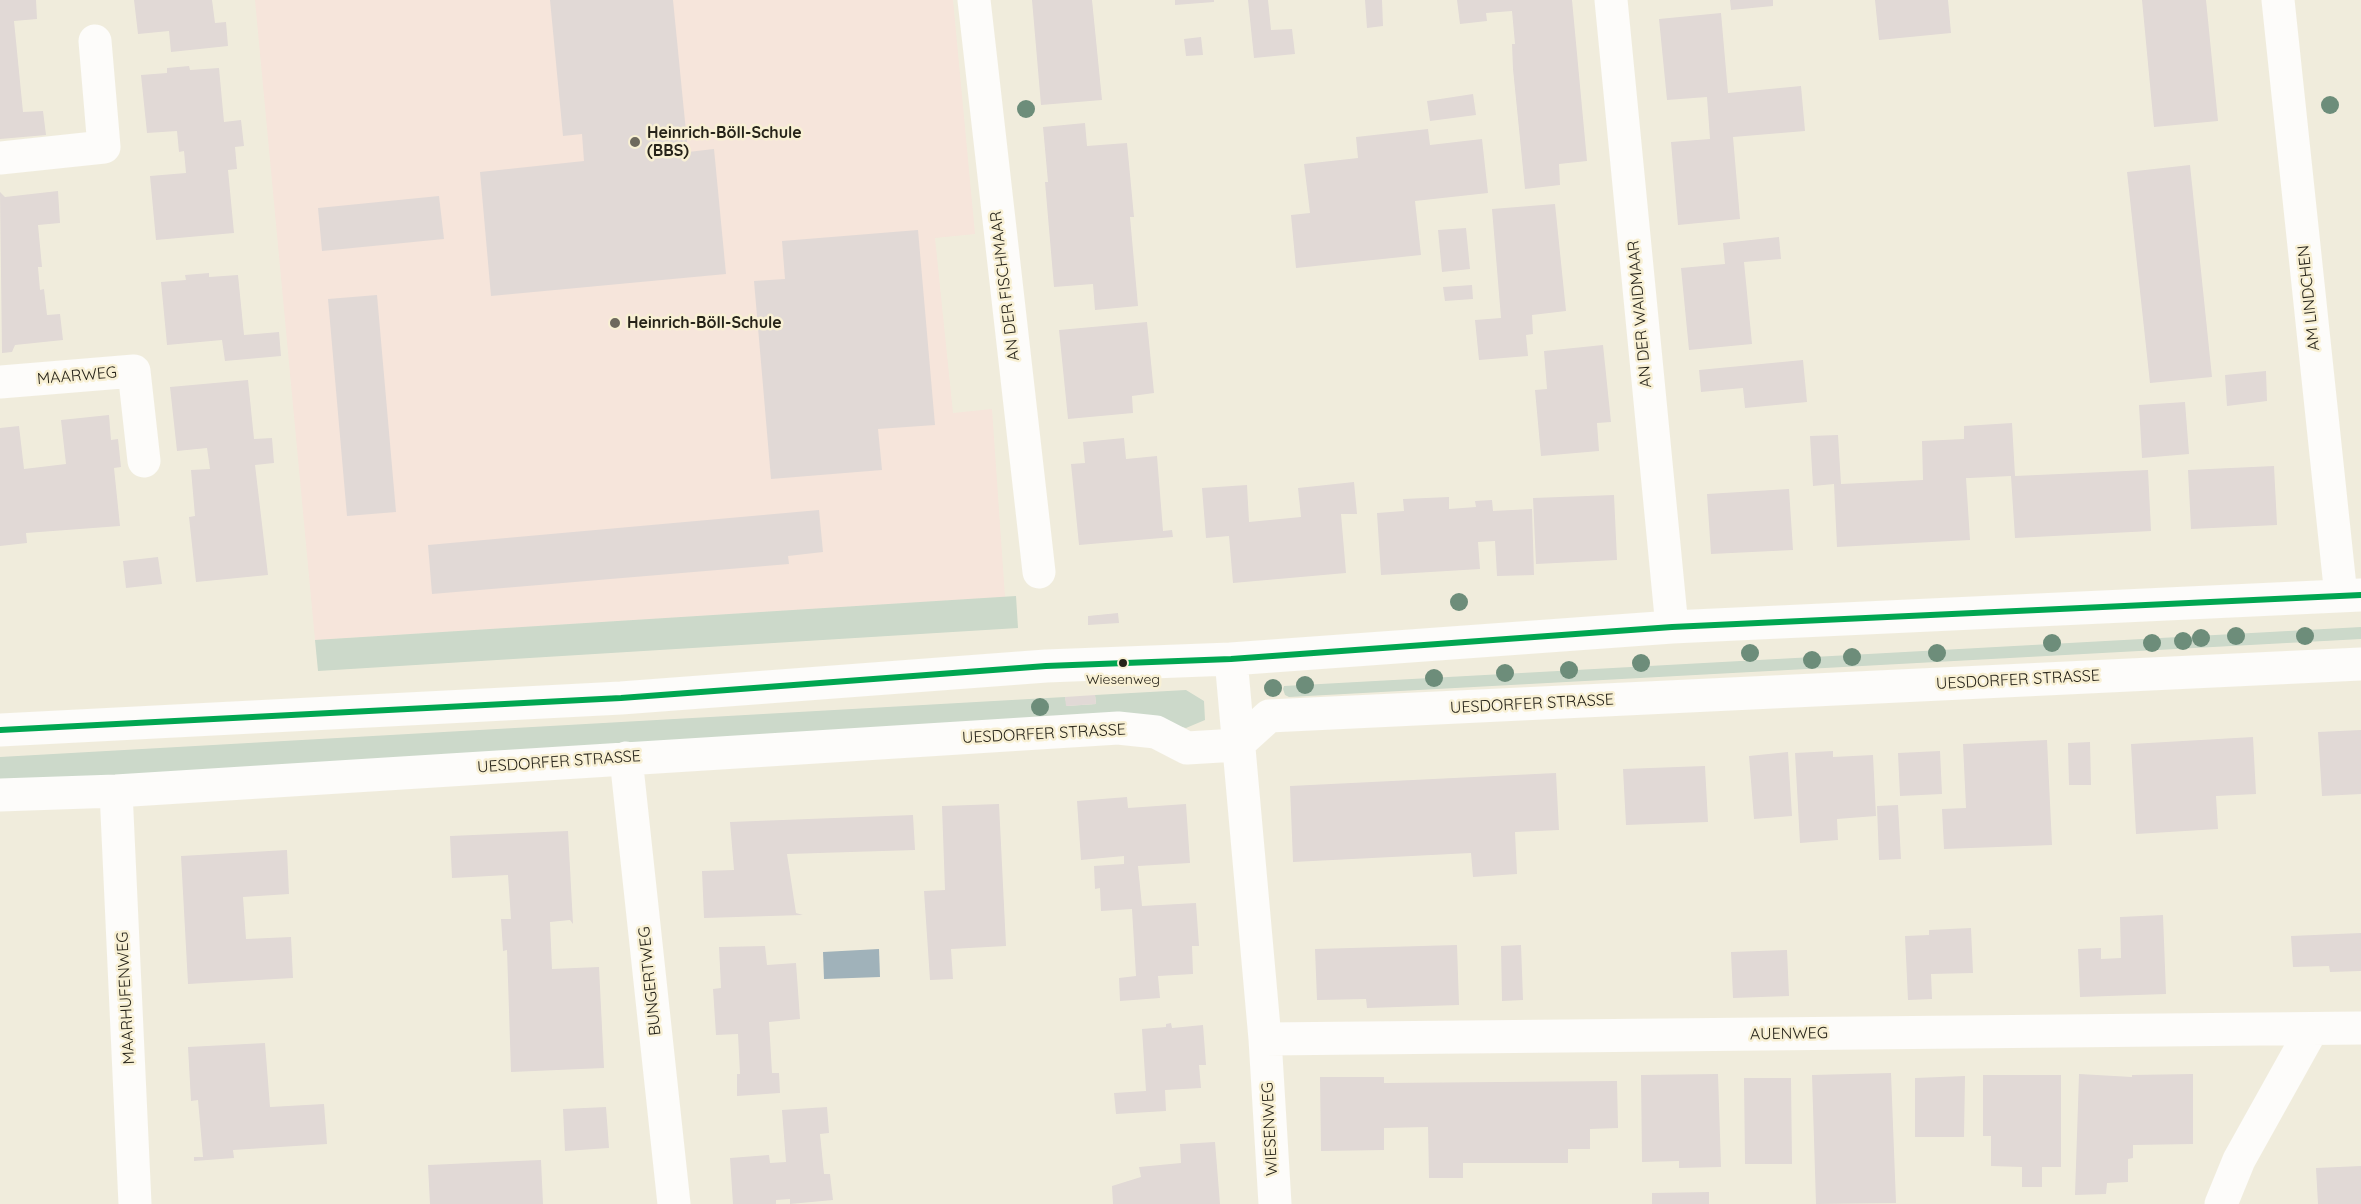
<!DOCTYPE html>
<meta charset="utf-8">
<style>
body{margin:0}
canvas{display:block;background:#f0ecdc}
</style>
<canvas width="2361" height="1204"></canvas>
<script>
const g = document.querySelector('canvas').getContext('2d');
g.lineJoin = 'round';
function fillPath(path, color) {
  g.fillStyle = color;
  g.fill(path, 'evenodd');
}
function trace(path, color, width, dash) {
  g.strokeStyle = color;
  g.lineWidth = width;
  g.lineCap = dash ? 'butt' : 'round';
  g.setLineDash(dash || []);
  g.stroke(path);
}
function drawText(font, color, halo, rows, align = 'center') {
  g.font = font + ' Quicksand,sans-serif';
  g.lineWidth = 5;
  g.setLineDash([]);
  g.textBaseline = 'middle';
  g.strokeStyle = halo;
  g.fillStyle = color;
  for (const [text, x, y, turn = 0] of rows) {
    g.save();
    g.translate(x, y);
    g.rotate((+turn || 0) * Math.PI / 180);
    g.textAlign = isNaN(turn) ? turn : align;
    if (halo) g.strokeText(text, 0, 0);
    g.fillText(text, 0, 0);
    g.restore();
  }
}
fillPath(new Path2D(`
 M 255,0 L 953,0 L 975,234 L 935,238 L 953,413 L 992,409 L 1005,597 L 315,640 Z`), '#f6e5db');
fillPath(new Path2D(`
 M 1016,596 L 1018,628 L 318,671 L 315,640 Z
 M 2361,627 L 2361,639 L 1289,697 L 1285,695 L 1283,689 L 1284,686 Z
 M 1186,690 L 1204,701 L 1205,720 L 1186,728 L 1144,718 L 0,782 L 0,757 L 1065,697 L 1067,706 L 1096,704 L 1095,695 Z`), '#ccd9ca');
fillPath(new Path2D(`
 M 879,949 L 880,977 L 824,979 L 823,952 Z`), '#a0b2ba');
fillPath(new Path2D(`
 M 0,0 L 36,0 L 37,19 L 14,21 L 23,112 L 43,111 L 46,135 L 0,139 Z
 M 134,0 L 212,0 L 215,23 L 226,22 L 228,46 L 171,52 L 169,31 L 138,34 Z
 M 550,0 L 673,0 L 688,152 L 714,149 L 726,274 L 491,296 L 480,172 L 584,161 L 582,134 L 563,136 Z
 M 1032,0 L 1092,0 L 1102,100 L 1041,105 Z
 M 1175,0 L 1214,0 L 1214,2 L 1175,5 Z
 M 1248,0 L 1268,0 L 1271,30 L 1292,29 L 1295,54 L 1254,58 Z
 M 1365,0 L 1382,0 L 1383,26 L 1367,28 Z
 M 1457,0 L 1572,0 L 1587,161 L 1559,164 L 1560,185 L 1525,189 L 1513,69 L 1512,44 L 1515,44 L 1512,11 L 1486,13 L 1487,21 L 1460,24 Z
 M 1730,0 L 1773,0 L 1773,6 L 1731,10 Z
 M 1875,0 L 1948,0 L 1951,33 L 1879,40 Z
 M 2142,0 L 2206,0 L 2218,121 L 2154,127 Z
 M 1721,13 L 1728,93 L 1801,86 L 1805,131 L 1733,137 L 1740,219 L 1678,225 L 1671,142 L 1710,139 L 1707,97 L 1667,100 L 1659,19 Z
 M 1201,37 L 1203,55 L 1186,56 L 1184,39 Z
 M 189,66 L 190,70 L 219,68 L 224,122 L 241,120 L 244,146 L 235,147 L 237,169 L 228,170 L 234,233 L 156,240 L 150,176 L 186,173 L 184,151 L 179,152 L 177,131 L 147,133 L 141,75 L 167,73 L 167,68 Z
 M 1473,94 L 1476,115 L 1430,121 L 1427,101 Z
 M 1085,123 L 1087,146 L 1127,143 L 1134,217 L 1130,217 L 1138,306 L 1095,310 L 1093,284 L 1054,287 L 1045,182 L 1048,182 L 1043,127 Z
 M 1428,129 L 1430,145 L 1482,139 L 1488,193 L 1415,201 L 1421,255 L 1296,268 L 1291,215 L 1310,213 L 1304,164 L 1358,158 L 1356,137 Z
 M 2190,165 L 2212,377 L 2150,383 L 2127,172 Z
 M 58,191 L 60,223 L 38,225 L 42,267 L 38,267 L 40,290 L 44,289 L 47,315 L 60,314 L 63,340 L 15,345 L 12,352 L 2,353 L 0,192 L 5,197 Z
 M 439,196 L 444,239 L 322,251 L 318,208 Z
 M 1555,204 L 1566,311 L 1532,315 L 1533,334 L 1526,335 L 1528,356 L 1479,360 L 1475,320 L 1501,318 L 1492,209 Z
 M 1466,228 L 1470,269 L 1442,272 L 1438,230 Z
 M 918,230 L 935,425 L 878,429 L 882,470 L 771,479 L 754,281 L 785,279 L 782,241 Z
 M 1779,237 L 1781,259 L 1744,262 L 1752,344 L 1689,350 L 1681,268 L 1725,264 L 1723,243 Z
 M 209,273 L 209,277 L 238,275 L 244,335 L 279,332 L 281,356 L 225,361 L 222,340 L 167,345 L 161,282 L 186,280 L 185,275 Z
 M 1472,285 L 1473,299 L 1445,301 L 1443,287 Z
 M 377,295 L 396,512 L 347,516 L 328,299 Z
 M 1147,322 L 1154,393 L 1132,396 L 1133,413 L 1068,419 L 1059,330 Z
 M 1603,345 L 1611,422 L 1597,423 L 1599,451 L 1541,456 L 1535,390 L 1547,389 L 1544,351 Z
 M 1803,360 L 1807,402 L 1745,408 L 1743,388 L 1701,392 L 1699,370 Z
 M 2266,371 L 2267,401 L 2227,406 L 2225,375 Z
 M 248,380 L 254,439 L 272,438 L 274,463 L 255,465 L 268,575 L 196,582 L 189,517 L 195,516 L 191,470 L 210,469 L 207,448 L 177,451 L 170,387 Z
 M 2185,402 L 2189,454 L 2142,458 L 2139,405 Z
 M 109,415 L 111,440 L 118,439 L 121,467 L 114,468 L 120,526 L 26,533 L 27,543 L 0,546 L 0,428 L 19,426 L 24,469 L 66,464 L 61,420 Z
 M 2012,423 L 2015,476 L 2148,470 L 2151,531 L 2015,538 L 2011,476 L 1970,478 L 1966,478 L 1970,540 L 1837,547 L 1834,484 L 1813,486 L 1810,436 L 1838,435 L 1841,484 L 1923,480 L 1922,441 L 1964,439 L 1964,426 Z
 M 1124,438 L 1126,459 L 1157,456 L 1163,531 L 1172,530 L 1173,537 L 1079,545 L 1071,464 L 1085,463 L 1083,442 Z
 M 2274,466 L 2277,525 L 2191,529 L 2188,470 Z
 M 1354,482 L 1357,514 L 1341,514 L 1346,573 L 1233,583 L 1229,536 L 1206,538 L 1202,488 L 1247,485 L 1249,522 L 1301,517 L 1298,488 Z
 M 1789,489 L 1793,550 L 1711,554 L 1707,494 Z
 M 1614,495 L 1617,560 L 1536,564 L 1533,498 Z
 M 1449,497 L 1449,509 L 1476,507 L 1475,501 L 1492,500 L 1493,511 L 1532,509 L 1534,575 L 1497,576 L 1495,541 L 1478,542 L 1480,569 L 1381,575 L 1377,513 L 1404,511 L 1403,499 Z
 M 819,510 L 823,552 L 788,556 L 789,564 L 432,594 L 428,545 Z
 M 158,557 L 162,584 L 126,588 L 123,561 Z
 M 1118,613 L 1119,623 L 1088,625 L 1088,616 Z
 M 1095,695 L 1096,704 L 1066,706 L 1065,697 Z
 M 2361,730 L 2361,794 L 2322,796 L 2318,732 Z
 M 2253,737 L 2256,794 L 2216,796 L 2218,829 L 2136,834 L 2131,744 Z
 M 2047,740 L 2052,845 L 1944,849 L 1942,809 L 1966,808 L 1963,744 Z
 M 2090,742 L 2091,785 L 2069,785 L 2068,743 Z
 M 1833,751 L 1833,757 L 1873,755 L 1876,816 L 1837,819 L 1838,840 L 1800,843 L 1795,753 Z
 M 1940,751 L 1942,794 L 1900,796 L 1898,753 Z
 M 1788,752 L 1792,816 L 1754,819 L 1749,756 Z
 M 1705,766 L 1708,822 L 1626,825 L 1623,769 Z
 M 1556,773 L 1559,830 L 1515,832 L 1517,874 L 1473,877 L 1471,853 L 1293,862 L 1290,786 Z
 M 1127,797 L 1128,808 L 1186,804 L 1190,863 L 1138,866 L 1142,906 L 1196,903 L 1199,946 L 1192,946 L 1193,974 L 1158,976 L 1160,998 L 1120,1001 L 1119,978 L 1136,976 L 1132,909 L 1101,911 L 1100,888 L 1095,889 L 1094,866 L 1124,864 L 1124,856 L 1081,860 L 1077,801 Z
 M 999,804 L 1006,946 L 951,949 L 953,979 L 930,980 L 924,891 L 945,890 L 942,806 Z
 M 1898,805 L 1901,859 L 1879,860 L 1877,806 Z
 M 913,815 L 915,850 L 787,854 L 796,913 L 803,915 L 704,918 L 702,871 L 734,870 L 730,822 Z
 M 568,831 L 573,924 L 570,920 L 550,922 L 552,969 L 599,967 L 604,1068 L 511,1072 L 507,950 L 503,951 L 501,919 L 511,919 L 508,875 L 452,878 L 450,836 Z
 M 287,850 L 289,894 L 243,897 L 246,939 L 291,937 L 293,978 L 188,984 L 181,856 Z
 M 2163,915 L 2166,994 L 2080,997 L 2078,949 L 2101,948 L 2101,959 L 2121,958 L 2120,917 Z
 M 1971,928 L 1973,973 L 1931,974 L 1932,999 L 1908,1000 L 1905,936 L 1929,935 L 1929,930 Z
 M 2361,933 L 2361,971 L 2330,972 L 2329,966 L 2293,967 L 2291,936 Z
 M 1457,945 L 1459,1005 L 1367,1008 L 1366,999 L 1317,1000 L 1315,949 Z
 M 1521,945 L 1523,1000 L 1502,1001 L 1501,946 Z
 M 765,946 L 767,965 L 796,963 L 800,1019 L 769,1022 L 772,1073 L 779,1073 L 780,1093 L 737,1096 L 737,1074 L 740,1074 L 738,1034 L 716,1035 L 713,989 L 721,988 L 719,947 Z
 M 1787,950 L 1789,996 L 1733,998 L 1731,952 Z
 M 1171,1023 L 1172,1028 L 1203,1025 L 1206,1065 L 1199,1065 L 1201,1088 L 1165,1090 L 1166,1111 L 1116,1114 L 1114,1093 L 1146,1091 L 1142,1029 L 1166,1027 L 1166,1024 Z
 M 265,1043 L 270,1107 L 324,1104 L 327,1144 L 233,1150 L 234,1158 L 194,1161 L 194,1157 L 203,1157 L 198,1100 L 191,1101 L 188,1047 Z
 M 1891,1073 L 1896,1203 L 1816,1204 L 1812,1075 Z
 M 1718,1074 L 1721,1167 L 1679,1168 L 1679,1161 L 1642,1162 L 1641,1075 Z
 M 2079,1074 L 2132,1077 L 2132,1075 L 2193,1074 L 2193,1144 L 2133,1145 L 2133,1158 L 2128,1159 L 2128,1182 L 2107,1183 L 2106,1194 L 2075,1195 Z
 M 1983,1075 L 2061,1075 L 2061,1167 L 2042,1167 L 2042,1187 L 2022,1187 L 2022,1167 L 1991,1166 L 1991,1136 L 1983,1136 Z
 M 1965,1076 L 1964,1137 L 1915,1137 L 1915,1078 Z
 M 1320,1077 L 1384,1077 L 1384,1083 L 1617,1081 L 1618,1128 L 1590,1129 L 1590,1149 L 1568,1149 L 1568,1163 L 1463,1163 L 1463,1178 L 1429,1178 L 1428,1127 L 1384,1128 L 1384,1150 L 1321,1151 Z
 M 1744,1078 L 1791,1078 L 1792,1164 L 1745,1164 Z
 M 606,1107 L 609,1148 L 565,1151 L 563,1109 Z
 M 827,1107 L 829,1133 L 820,1134 L 824,1174 L 830,1174 L 833,1200 L 790,1204 L 790,1199 L 776,1200 L 776,1204 L 733,1204 L 730,1158 L 769,1155 L 770,1163 L 786,1162 L 782,1110 Z
 M 1215,1142 L 1220,1204 L 1113,1204 L 1112,1186 L 1141,1177 L 1139,1167 L 1181,1163 L 1180,1144 Z
 M 541,1160 L 543,1204 L 430,1204 L 428,1165 Z
 M 2361,1166 L 2361,1204 L 2318,1204 L 2316,1168 Z
 M 1709,1192 L 1709,1204 L 1652,1204 L 1652,1193 Z`), '#e1d9d6');
trace(new Path2D(`
 M 974,0 L 1039,572
 M 1611,0 L 1672,627
 M 2278,0 L 2341,596
 M 0,158 L 104,147 L 95,41
 M 0,382 L 134,371 L 144,461
 M 1231,659 L 1265,1039 L 1275,1204
 M 0,730 L 621,698 L 1046,666 L 1231,659 L 1672,627 L 2361,595
 M 626,758 L 674,1204
 M 116,791 L 135,1204
 M 0,795 L 116,791 L 1118,728 L 1156,732 L 1187,748 L 1237,745 L 1269,716 L 2361,664
 M 1265,1039 L 2361,1028
 M 2221,1204 L 2239,1160 L 2312,1029`), '#fdfcfa', 33);
trace(new Path2D(`
 M 0,730 L 621,698 L 1046,666 L 1231,659 L 1672,627 L 2361,595`), '#00a651', 6);
g.fillStyle = '#6d8d7a';
for (const [x, y] of [
 [2330,105],
 [1026,109],
 [1459,602],
 [2236,636],
 [2305,636],
 [2201,638],
 [2183,641],
 [2052,643],
 [2152,643],
 [1750,653],
 [1937,653],
 [1852,657],
 [1812,660],
 [1641,663],
 [1569,670],
 [1505,673],
 [1434,678],
 [1305,685],
 [1273,688],
 [1040,707]
]) {
  g.beginPath();
  g.arc(x, y, 9, 0, 2 * Math.PI);
  g.fill();
}
for (const [x, y, r, color] of [
 [635,142,6,"#6d695d"],
 [615,323,6,"#6d695d"],
 [1123,663,5,"#262319"]
]) {
  const dot = new Path2D();
  dot.arc(x, y, r, 0, 2 * Math.PI);
  g.fillStyle = color;
  g.fill(dot);
  trace(dot, '#f8f0d4', 2);
}
drawText('14px', '#262319', '#f8f0d4', [
 ["Wiesenweg",1123,680]
]);
drawText('bold 16px', '#262319', '#f8f0d4', [
 ["Heinrich-Böll-Schule",647,133],
 ["(BBS)",647,151],
 ["Heinrich-Böll-Schule",627,323]
], 'left');
drawText('16px', '#262319', '#f8f0d4', [
 ["AN DER FISCHMAAR",1005,286,-97],
 ["AM LINDCHEN",2309,298,-96],
 ["AN DER WAIDMAAR",1640,314,-95],
 ["MAARWEG",77,376,-5],
 ["UESDORFER STRASSE",2018,680,-3],
 ["UESDORFER STRASSE",1532,704,-3],
 ["UESDORFER STRASSE",1044,734,-3],
 ["UESDORFER STRASSE",559,762,-4],
 ["BUNGERTWEG",650,981,-96],
 ["MAARHUFENWEG",126,998,-93],
 ["AUENWEG",1789,1034,-1],
 ["WIESENWEG",1270,1129,-93]
]);
</script>
